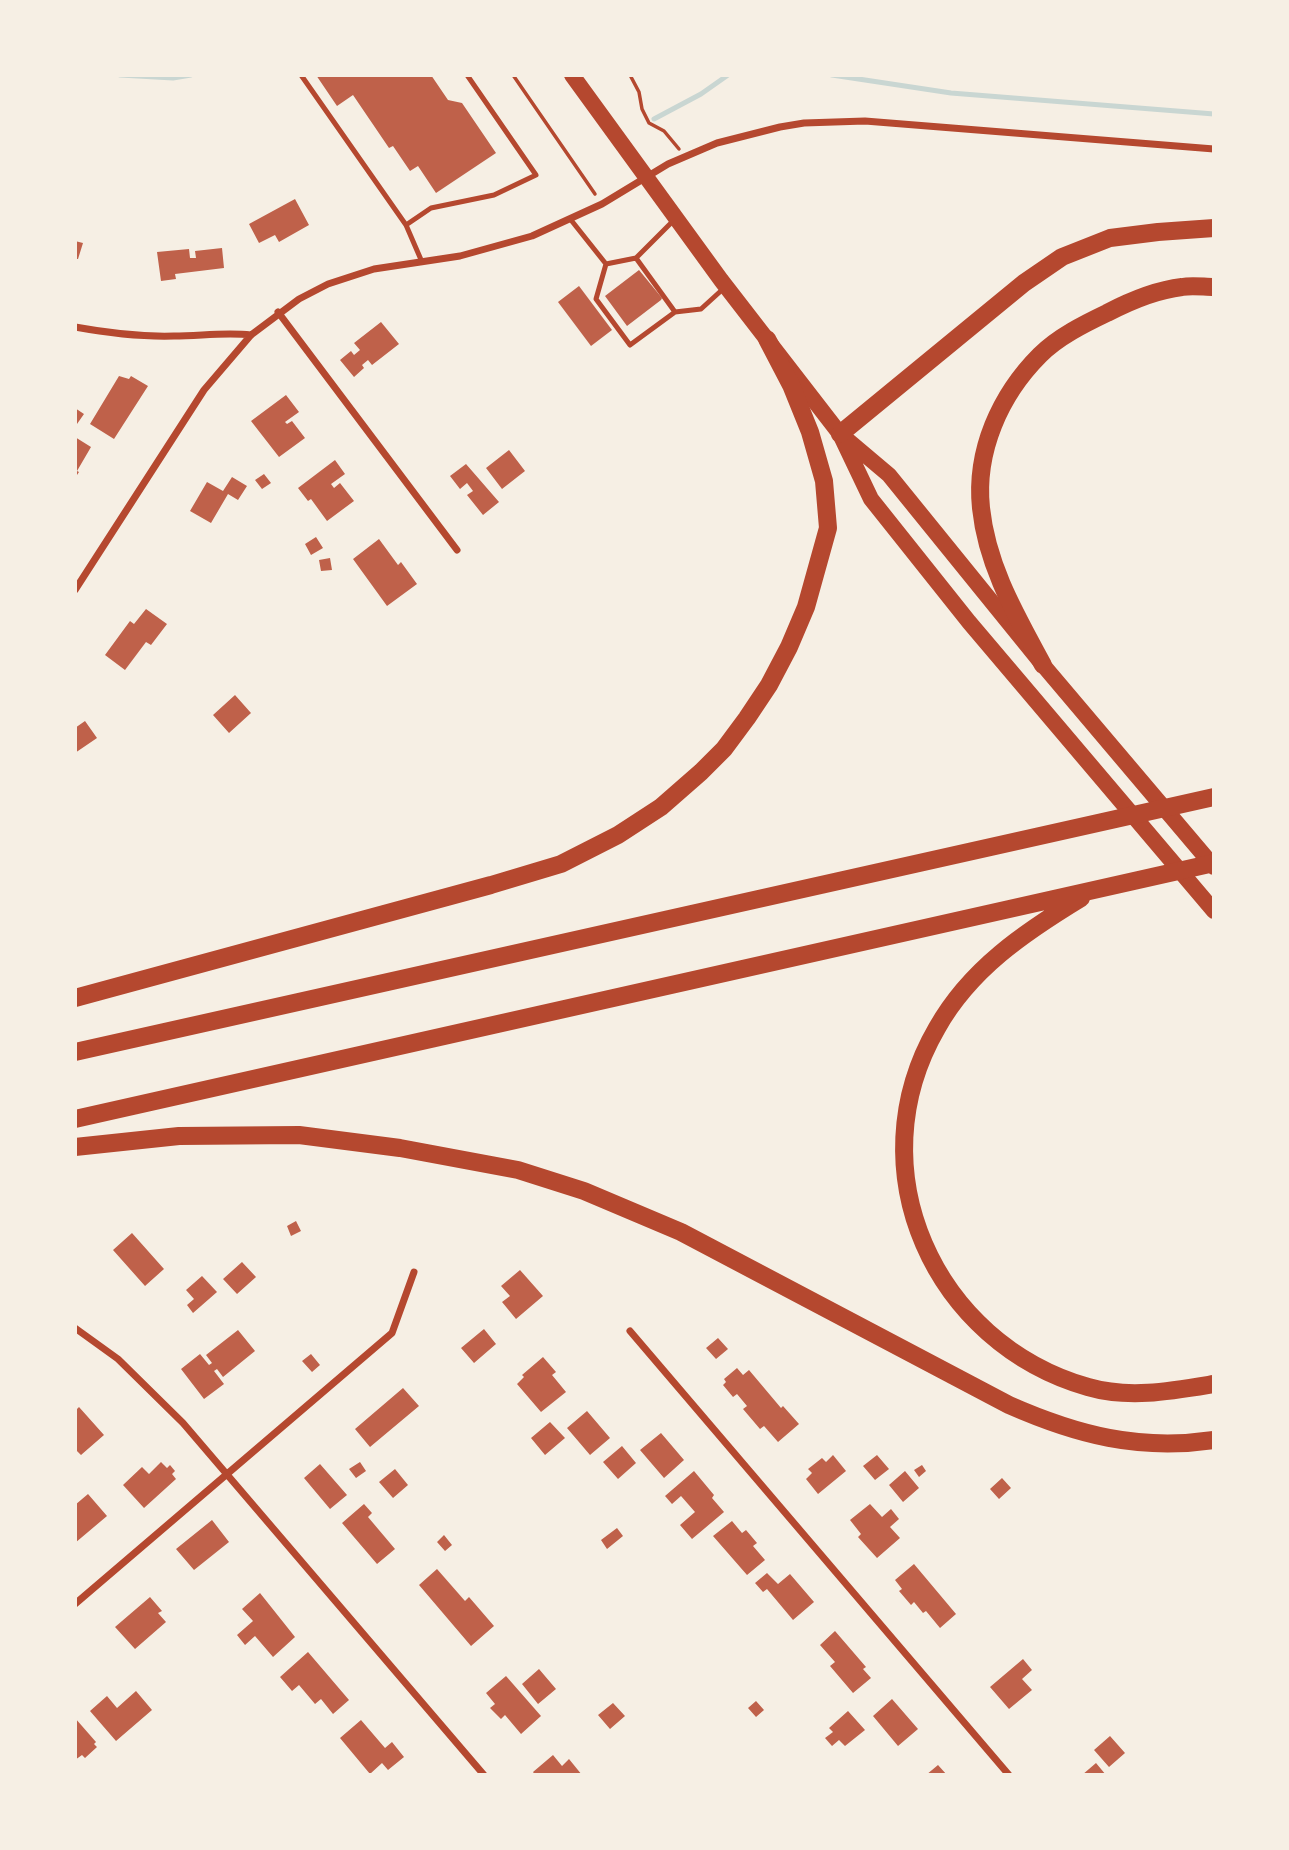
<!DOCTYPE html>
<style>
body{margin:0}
#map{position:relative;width:1289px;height:1850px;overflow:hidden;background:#f6efe4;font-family:Quicksand,sans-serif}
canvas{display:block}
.frame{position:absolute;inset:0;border:77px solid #f6efe4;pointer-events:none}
</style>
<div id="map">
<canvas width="1289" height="1850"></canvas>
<div class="frame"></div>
</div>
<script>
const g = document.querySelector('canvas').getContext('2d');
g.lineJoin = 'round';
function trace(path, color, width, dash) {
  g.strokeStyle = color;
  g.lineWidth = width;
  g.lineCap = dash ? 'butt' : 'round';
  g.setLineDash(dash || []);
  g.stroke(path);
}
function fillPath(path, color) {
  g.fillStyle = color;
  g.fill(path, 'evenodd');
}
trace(new Path2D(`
 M 120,75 L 173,78 L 191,75
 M 832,75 L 951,93 L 1214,114
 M 654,119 L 701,94 L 728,75`), '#c9d6d2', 5);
fillPath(new Path2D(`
 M 316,75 L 431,75 L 448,100 L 462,103 L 496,153 L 436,193 L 418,166 L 410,171 L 393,146 L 389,148 L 353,95 L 337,106 Z
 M 295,199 L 309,225 L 279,242 L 275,235 L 259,243 L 249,224 Z
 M 75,241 L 83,243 L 78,259 L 75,259 Z
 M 222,248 L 224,268 L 175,274 L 176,279 L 161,281 L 157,252 L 189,249 L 190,258 L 196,258 L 195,251 Z
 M 639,270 L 662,298 L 661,300 L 627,326 L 605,296 Z
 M 579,286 L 612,330 L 591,346 L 558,302 Z
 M 381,322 L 399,344 L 372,365 L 368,360 L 362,365 L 364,368 L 354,377 L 340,360 L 351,351 L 354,355 L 360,350 L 354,343 Z
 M 119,376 L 129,379 L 131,376 L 148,386 L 114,439 L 90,424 Z
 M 286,395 L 299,412 L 285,422 L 287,424 L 292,421 L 305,438 L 279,457 L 251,421 Z
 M 75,408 L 84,414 L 77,424 L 75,423 Z
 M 75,437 L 91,447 L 77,471 L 79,472 L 75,478 Z
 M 509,450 L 525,471 L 502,489 L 486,468 Z
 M 335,460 L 345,474 L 331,484 L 334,488 L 340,483 L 354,501 L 327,521 L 311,499 L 308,501 L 298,488 Z
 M 466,464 L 499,502 L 483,515 L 467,495 L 473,491 L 467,483 L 460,489 L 450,476 Z
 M 264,474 L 271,483 L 262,489 L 255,480 Z
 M 232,477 L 247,486 L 238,500 L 228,494 L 211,523 L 190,511 L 207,482 L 223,491 Z
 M 316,537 L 323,548 L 311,555 L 305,544 Z
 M 379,539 L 398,565 L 401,562 L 417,584 L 387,606 L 353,559 Z
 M 330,558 L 332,570 L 321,571 L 319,560 Z
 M 146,609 L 167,624 L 151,645 L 146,642 L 125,670 L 105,655 L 130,621 L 134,624 Z
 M 235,695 L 251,713 L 229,733 L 213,715 Z
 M 85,721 L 97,738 L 75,753 L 75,728 Z
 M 296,1221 L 301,1231 L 291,1236 L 287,1226 Z
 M 132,1233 L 164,1269 L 145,1286 L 113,1250 Z
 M 242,1262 L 256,1277 L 237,1294 L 223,1279 Z
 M 520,1270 L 543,1296 L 516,1319 L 502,1302 L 510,1296 L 501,1286 Z
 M 202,1276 L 217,1292 L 193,1313 L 187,1305 L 194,1299 L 186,1290 Z
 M 484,1329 L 496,1344 L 474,1363 L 461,1348 Z
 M 238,1330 L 255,1351 L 223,1377 L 217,1369 L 214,1371 L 224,1384 L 204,1399 L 181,1369 L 200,1354 L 209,1365 L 212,1363 L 206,1355 Z
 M 718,1338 L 728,1349 L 716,1359 L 706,1348 Z
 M 311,1354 L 320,1365 L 312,1372 L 302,1361 Z
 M 543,1357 L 556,1372 L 552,1375 L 566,1392 L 541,1412 L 517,1384 L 524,1377 L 522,1375 Z
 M 737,1368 L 743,1375 L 749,1370 L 781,1408 L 783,1406 L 799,1424 L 778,1442 L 764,1426 L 760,1429 L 743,1409 L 747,1406 L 737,1394 L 733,1397 L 723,1385 L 726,1382 L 724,1379 Z
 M 403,1388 L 419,1406 L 370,1447 L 355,1429 Z
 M 79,1407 L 104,1435 L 81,1455 L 75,1449 L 75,1411 Z
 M 587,1411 L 610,1438 L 590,1455 L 567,1428 Z
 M 550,1422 L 565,1438 L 545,1455 L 531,1438 Z
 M 661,1433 L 684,1460 L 664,1478 L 640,1450 Z
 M 622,1446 L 636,1463 L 618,1479 L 603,1462 Z
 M 833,1455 L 846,1471 L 818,1494 L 806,1479 L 812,1473 L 808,1469 L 822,1458 L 826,1462 Z
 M 877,1455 L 889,1469 L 875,1480 L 863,1466 Z
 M 161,1462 L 167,1468 L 170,1465 L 175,1471 L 172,1474 L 176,1479 L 144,1508 L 123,1485 L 142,1467 L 149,1474 Z
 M 360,1462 L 366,1471 L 356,1478 L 349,1469 Z
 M 320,1464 L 347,1495 L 330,1509 L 304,1478 Z
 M 922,1465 L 926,1471 L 919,1477 L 914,1470 Z
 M 395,1469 L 408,1485 L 393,1498 L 379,1482 Z
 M 694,1471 L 714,1495 L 712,1498 L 724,1512 L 692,1539 L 680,1525 L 695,1512 L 681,1496 L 672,1504 L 665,1496 Z
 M 905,1471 L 919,1488 L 903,1502 L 889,1485 Z
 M 1002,1478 L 1011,1488 L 999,1499 L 990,1489 Z
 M 88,1494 L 107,1516 L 75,1543 L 75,1505 Z
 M 364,1504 L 372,1513 L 368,1517 L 395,1549 L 377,1564 L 342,1523 Z
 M 870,1504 L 882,1517 L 891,1509 L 899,1519 L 890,1527 L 900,1538 L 877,1558 L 858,1537 L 861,1534 L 850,1520 Z
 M 212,1520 L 229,1542 L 194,1570 L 176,1549 Z
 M 732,1521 L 742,1533 L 746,1530 L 757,1543 L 753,1546 L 765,1560 L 747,1575 L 713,1536 Z
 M 617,1528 L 623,1536 L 607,1549 L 601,1540 Z
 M 444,1535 L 452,1545 L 445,1551 L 437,1542 Z
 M 914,1564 L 956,1614 L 940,1628 L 926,1611 L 923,1613 L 914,1602 L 911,1605 L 899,1591 L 902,1589 L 895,1580 Z
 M 437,1569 L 465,1601 L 469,1597 L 494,1626 L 471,1646 L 419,1585 Z
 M 767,1573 L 778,1584 L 790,1574 L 814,1602 L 793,1620 L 767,1589 L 763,1592 L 755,1583 Z
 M 260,1593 L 295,1637 L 273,1657 L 255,1636 L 245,1645 L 237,1635 L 253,1621 L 242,1609 Z
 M 150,1597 L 162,1611 L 158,1613 L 166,1622 L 135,1649 L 115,1627 Z
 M 835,1631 L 866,1667 L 863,1669 L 871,1678 L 853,1693 L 830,1666 L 835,1662 L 820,1645 Z
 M 308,1652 L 349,1700 L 333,1714 L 321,1699 L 315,1704 L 299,1685 L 292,1691 L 280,1677 Z
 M 1023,1659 L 1032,1670 L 1022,1679 L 1032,1690 L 1009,1709 L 990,1687 Z
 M 539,1669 L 556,1689 L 538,1704 L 522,1684 Z
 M 506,1676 L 541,1716 L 521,1734 L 505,1715 L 501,1719 L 490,1708 L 495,1704 L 486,1693 Z
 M 136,1691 L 152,1710 L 116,1741 L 90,1711 L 107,1696 L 117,1708 Z
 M 892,1699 L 918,1729 L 898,1746 L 873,1716 Z
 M 756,1701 L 764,1710 L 756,1717 L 748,1708 Z
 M 613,1703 L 625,1716 L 610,1729 L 598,1715 Z
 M 848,1711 L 865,1730 L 845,1746 L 839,1740 L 832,1746 L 825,1738 L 833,1732 L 829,1728 Z
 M 75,1718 L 96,1742 L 94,1744 L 97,1747 L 85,1758 L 82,1755 L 75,1760 Z
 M 361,1720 L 385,1748 L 392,1742 L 404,1757 L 388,1770 L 382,1763 L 370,1774 L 340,1738 Z
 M 1110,1736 L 1125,1753 L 1109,1767 L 1094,1750 Z
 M 553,1755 L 562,1766 L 569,1759 L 582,1775 L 535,1775 L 533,1772 Z
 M 1096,1763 L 1106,1775 L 1082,1775 Z
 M 938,1765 L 947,1775 L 926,1775 Z`), '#bf614a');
trace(new Path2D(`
 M 513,75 L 595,194
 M 630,75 L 639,92 L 642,109 L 649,123 L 664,131 L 679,149`), '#b5482f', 3.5);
trace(new Path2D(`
 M 301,75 L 406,225 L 422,262
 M 571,220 L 606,264 L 636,258 L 674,220
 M 406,225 L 431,208 L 494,195 L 536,175 L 467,75
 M 636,258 L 675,312 L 701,309 L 723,289
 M 606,264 L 596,299 L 630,345 L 675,312`), '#b5482f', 5);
trace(new Path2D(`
 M 278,312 L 457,550
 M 75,327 C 108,333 141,337 174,336 C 200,336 225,332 251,335
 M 75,590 L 204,390 L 251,335 L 299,299 L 328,284 L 374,269 L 460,256 L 532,236 L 602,204 L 668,164 L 717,143 L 780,127 L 804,123 L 865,121 L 1214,149
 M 75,1328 L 118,1359 L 183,1423 L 484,1775
 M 630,1331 L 1009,1775
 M 75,1604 L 392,1333 L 414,1272`), '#b5482f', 7);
trace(new Path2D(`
 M 572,75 L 721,280 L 840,434 L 871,499 L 969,622 L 1214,911
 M 844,437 L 889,475 L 1043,665 L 1214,867`), '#b5482f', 16);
trace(new Path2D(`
 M 840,434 L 1024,283 L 1062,257 L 1110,238 L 1158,232 L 1214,228
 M 1043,665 C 1016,615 987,566 981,508 C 975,451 1000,395 1040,355 C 1058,337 1084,324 1107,313 C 1130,301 1156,290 1182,287 C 1192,285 1204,287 1214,287
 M 1081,898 C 1025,932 970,969 937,1028 C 855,1169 934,1343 1088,1387 C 1129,1399 1172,1391 1214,1384
 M 75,998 L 491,885 L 561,864 L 618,835 L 661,807 L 701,772 L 724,749 L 747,718 L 769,685 L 789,647 L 806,607 L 828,528 L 824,481 L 810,432 L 791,385 L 767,339
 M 75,1052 L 1214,797
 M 75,1119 L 1214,863
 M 75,1147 L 179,1136 L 299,1135 L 400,1148 L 518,1170 L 584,1191 L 681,1232 L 1009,1405 C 1077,1435 1139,1451 1214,1440`), '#b5482f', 18);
</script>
